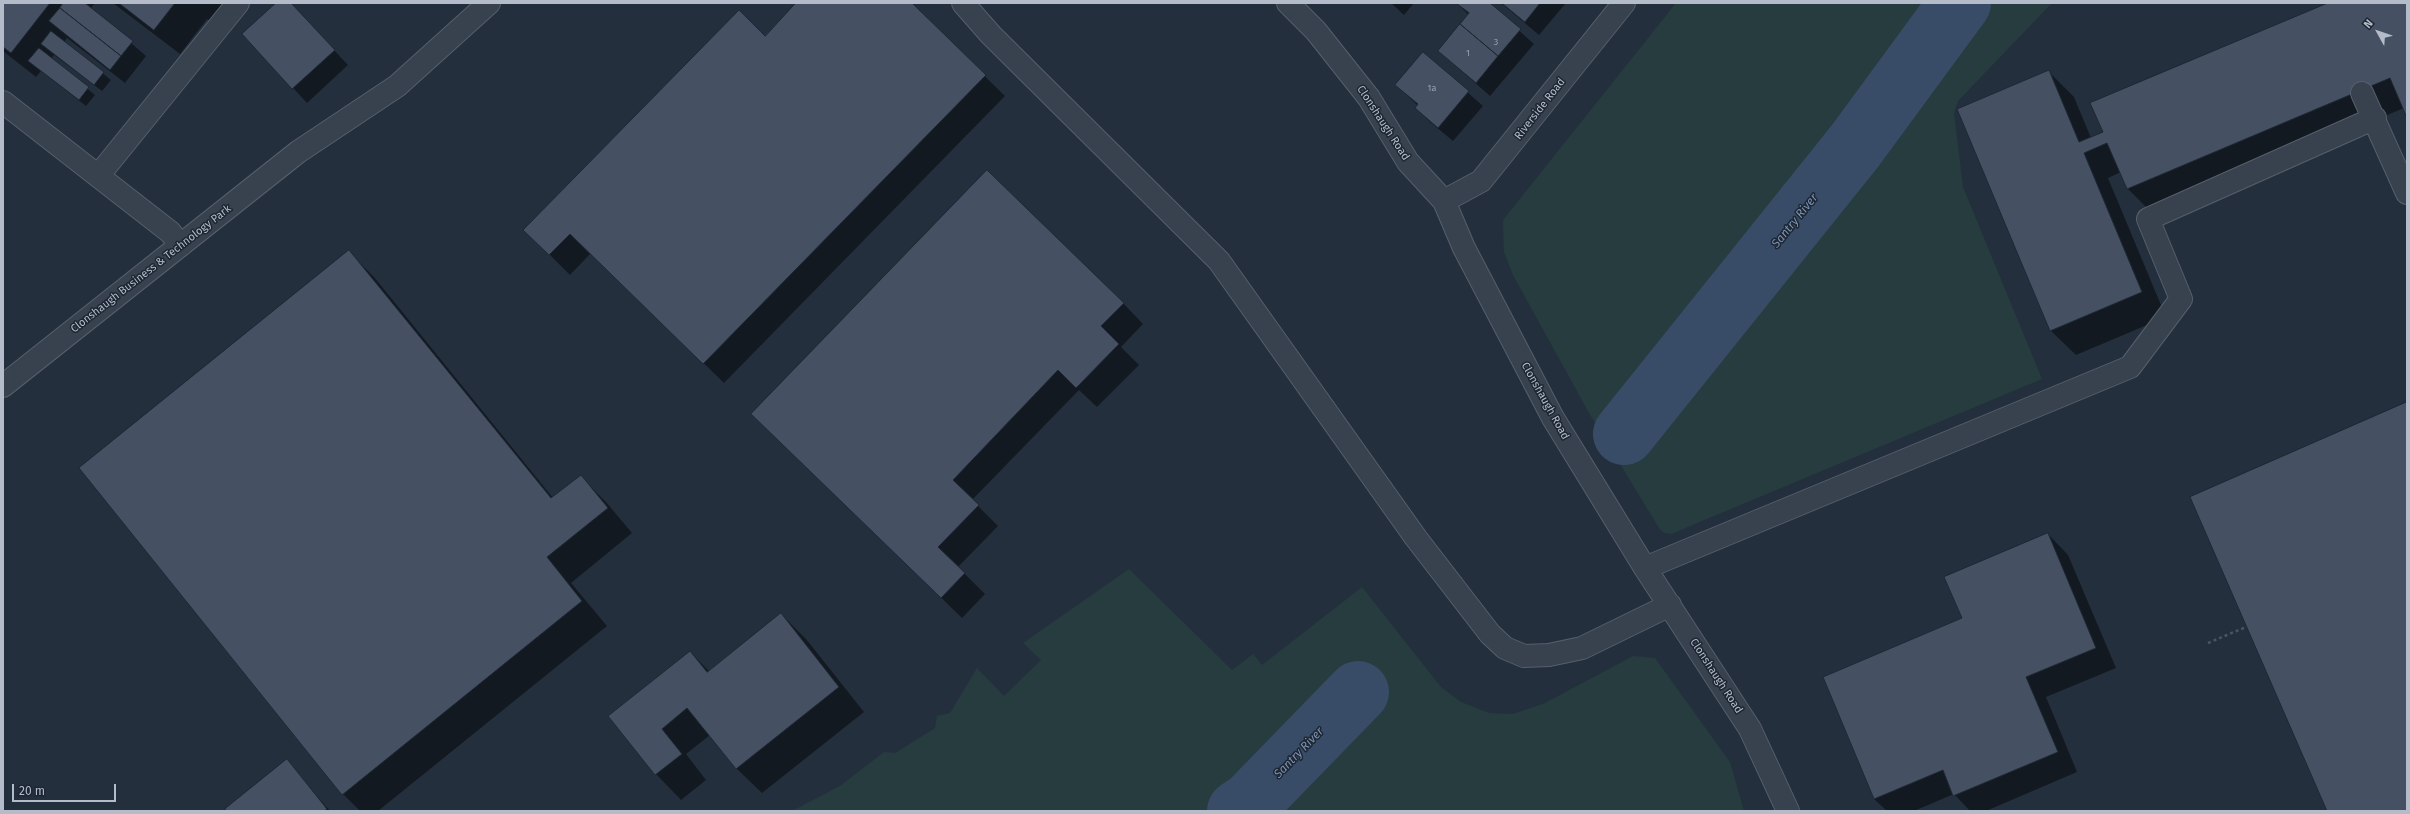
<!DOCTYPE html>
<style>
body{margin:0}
#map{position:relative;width:2410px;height:814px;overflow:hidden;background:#242f3e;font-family:"Fira Sans",sans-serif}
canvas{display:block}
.frame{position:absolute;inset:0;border:4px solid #b4bcc9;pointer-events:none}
.north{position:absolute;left:2358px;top:12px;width:40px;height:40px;-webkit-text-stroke:3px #1d2633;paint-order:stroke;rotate:310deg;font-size:11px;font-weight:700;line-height:16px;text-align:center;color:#b4bcc9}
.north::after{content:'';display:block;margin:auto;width:14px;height:18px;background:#b4bcc9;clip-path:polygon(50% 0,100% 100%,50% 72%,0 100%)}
.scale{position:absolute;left:12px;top:784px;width:104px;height:18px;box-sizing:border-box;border:2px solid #b4bcc9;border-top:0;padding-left:5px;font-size:12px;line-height:14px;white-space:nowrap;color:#b4bcc9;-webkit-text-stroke:3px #1d2633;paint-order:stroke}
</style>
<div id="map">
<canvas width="2410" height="814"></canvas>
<div class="frame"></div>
<div class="north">N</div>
<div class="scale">20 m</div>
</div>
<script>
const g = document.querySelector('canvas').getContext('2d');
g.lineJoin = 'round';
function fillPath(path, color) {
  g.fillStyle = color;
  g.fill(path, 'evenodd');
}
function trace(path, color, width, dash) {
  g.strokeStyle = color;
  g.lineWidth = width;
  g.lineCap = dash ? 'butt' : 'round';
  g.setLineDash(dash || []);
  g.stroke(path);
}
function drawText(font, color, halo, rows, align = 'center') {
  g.font = font + ' "Fira Sans",sans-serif';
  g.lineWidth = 3;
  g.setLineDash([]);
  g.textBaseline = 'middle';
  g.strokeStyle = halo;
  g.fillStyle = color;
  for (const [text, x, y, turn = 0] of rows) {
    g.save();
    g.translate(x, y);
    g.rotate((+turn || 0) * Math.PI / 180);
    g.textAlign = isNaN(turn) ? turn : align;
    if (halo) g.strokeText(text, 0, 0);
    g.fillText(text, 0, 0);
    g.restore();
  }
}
fillPath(new Path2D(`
 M 1676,3 L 2052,3 L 1958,101 L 1954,113 L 1963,187 L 2042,379 L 1671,534 L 1664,533 L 1659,528 L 1589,413 L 1513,275 L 1504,252 L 1503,220 Z
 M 1129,569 L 1232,670 L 1253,654 L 1262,665 L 1362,587 L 1441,687 L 1461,702 L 1489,713 L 1513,714 L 1543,704 L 1633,656 L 1655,658 L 1730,762 L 1744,811 L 792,811 L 840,786 L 884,752 L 895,753 L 935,728 L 937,716 L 950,713 L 977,668 L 1004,696 L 1041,660 L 1023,643 Z`), '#263c3f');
fillPath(new Path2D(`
 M 3,3 L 95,3 L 91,8 L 146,56 L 125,83 L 67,38 L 64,42 L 111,80 L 102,91 L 54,55 L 51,59 L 95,95 L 86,106 L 41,71 L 36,77 L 3,51 Z
 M 113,3 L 246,3 L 223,32 L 207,19 L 180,54 Z
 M 277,3 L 290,3 L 348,65 L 307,103 L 243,34 Z
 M 798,3 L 910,3 L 1005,96 L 724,383 L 591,253 L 570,275 L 525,230 L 765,37 Z
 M 1391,3 L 1414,3 L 1404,15 Z
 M 1456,3 L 1488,3 L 1534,44 L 1490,96 L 1439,51 L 1469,15 Z
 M 1501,3 L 1566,3 L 1539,35 Z
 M 2331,3 L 2407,3 L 2407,115 L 2404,108 L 2153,214 L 2128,189 L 2121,172 L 2108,178 L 2166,317 L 2076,355 L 2050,330 L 2049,72 L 2074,97 L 2091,138 Z
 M 1423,53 L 1483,106 L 1453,141 L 1430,122 L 1416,108 L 1418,106 L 1397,85 Z
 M 349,252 L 374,277 L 553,498 L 581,477 L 606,502 L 632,533 L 571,583 L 607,626 L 378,811 L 360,811 L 343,794 Z
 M 1123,303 L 1143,324 L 1121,347 L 1139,365 L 1097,407 L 1079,390 L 972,500 L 998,526 L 958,567 L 985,594 L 962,618 L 773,434 Z
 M 2048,534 L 2068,555 L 2116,668 L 2046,697 L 2077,772 L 1986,811 L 1970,811 L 1954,794 L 1914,811 L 1887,811 L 1874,799 L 1963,619 Z
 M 781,614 L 806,639 L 864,712 L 762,793 L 736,768 L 710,735 L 686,754 L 706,780 L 681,800 L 656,774 L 609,716 L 690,652 L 709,671 Z
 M 286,760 L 330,811 L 228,811 Z`), '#0007');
trace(new Path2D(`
 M 1624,434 L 1855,146 L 1960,3
 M 1238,811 L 1250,803 L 1358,692`), '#394c67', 62);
const building = new Path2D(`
 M 3,3 L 50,3 L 11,53 L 3,47 Z
 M 63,3 L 85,3 L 133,41 L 121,56 L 60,8 Z
 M 119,3 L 175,3 L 154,30 Z
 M 276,3 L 291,3 L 335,50 L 292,89 L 242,34 Z
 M 796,3 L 912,3 L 986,75 L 703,364 L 570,234 L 549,255 L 523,230 L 739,10 L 765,36 Z
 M 1456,3 L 1490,3 L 1521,29 L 1498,56 L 1460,24 L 1469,13 Z
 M 1502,3 L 1540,3 L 1525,22 Z
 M 2328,3 L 2407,3 L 2407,118 L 2390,78 L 2127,189 L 2107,143 L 2084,153 L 2142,292 L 2050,331 L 1957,109 L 2049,70 L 2079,142 L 2103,132 L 2090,103 Z
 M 60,8 L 121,56 L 110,70 L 49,21 Z
 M 1460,24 L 1498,56 L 1476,83 L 1438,51 Z
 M 51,31 L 104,72 L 94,85 L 41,44 Z
 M 39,48 L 89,87 L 79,100 L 28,61 Z
 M 1423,52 L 1469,91 L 1438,128 L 1415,108 L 1418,104 L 1395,85 Z
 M 987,170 L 1124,303 L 1101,326 L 1119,344 L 1076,388 L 1058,370 L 953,480 L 979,505 L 938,547 L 965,573 L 941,598 L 751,414 Z
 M 349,250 L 551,498 L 581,475 L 608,508 L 547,557 L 582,601 L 342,795 L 79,468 Z
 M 2407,402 L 2407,811 L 2327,811 L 2190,497 Z
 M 2048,533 L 2096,648 L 2026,677 L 2058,752 L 1953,796 L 1943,770 L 1874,799 L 1823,677 L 1962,618 L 1944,577 Z
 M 781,613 L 839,687 L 736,769 L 687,708 L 662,729 L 682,754 L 655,775 L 608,716 L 690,651 L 707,672 Z
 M 287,759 L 327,809 L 324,811 L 226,811 L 225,809 Z`);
fillPath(building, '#455162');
trace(building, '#1f2835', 1);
const minor = new Path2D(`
 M 963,3 L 991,35 L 1219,261 L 1416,538 L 1490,634 L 1505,648 L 1524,656 L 1549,655 L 1582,648 L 1670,605
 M 1288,3 L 1316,31 L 1369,98 L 1408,162 L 1444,201 L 1464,248 L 1553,418 L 1645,568 L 1750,729 L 1788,811
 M 2362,93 L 2407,193
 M 3,102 L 170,232 L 181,245
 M 98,176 L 238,3
 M 1444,201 L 1481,181 L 1624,3
 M 3,386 L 298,152 L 397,86 L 489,3
 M 1645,568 L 2130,367 L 2181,299 L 2148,219 L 2375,118`);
trace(minor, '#565f6c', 24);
trace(new Path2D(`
 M 2208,643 L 2246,627`), '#44595c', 2.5, [3, 3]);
trace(minor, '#38414e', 22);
drawText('9px', '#98a1af', null, [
 ["3",1496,42],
 ["1",1468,53],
 ["1a",1432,88]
]);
drawText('11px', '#b4bcc9', '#1d2633', [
 ["Riverside Road",1540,109,-52],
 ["Clonshaugh Road",1383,123,57],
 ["Clonshaugh Business & Technology Park",151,269,-38],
 ["Clonshaugh Road",1545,401,61],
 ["Clonshaugh Road",1716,676,57]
]);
drawText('italic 12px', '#7c92b1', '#1d2633', [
 ["Santry River",1795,221,-51],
 ["Santry River",1299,753,-46]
]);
</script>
